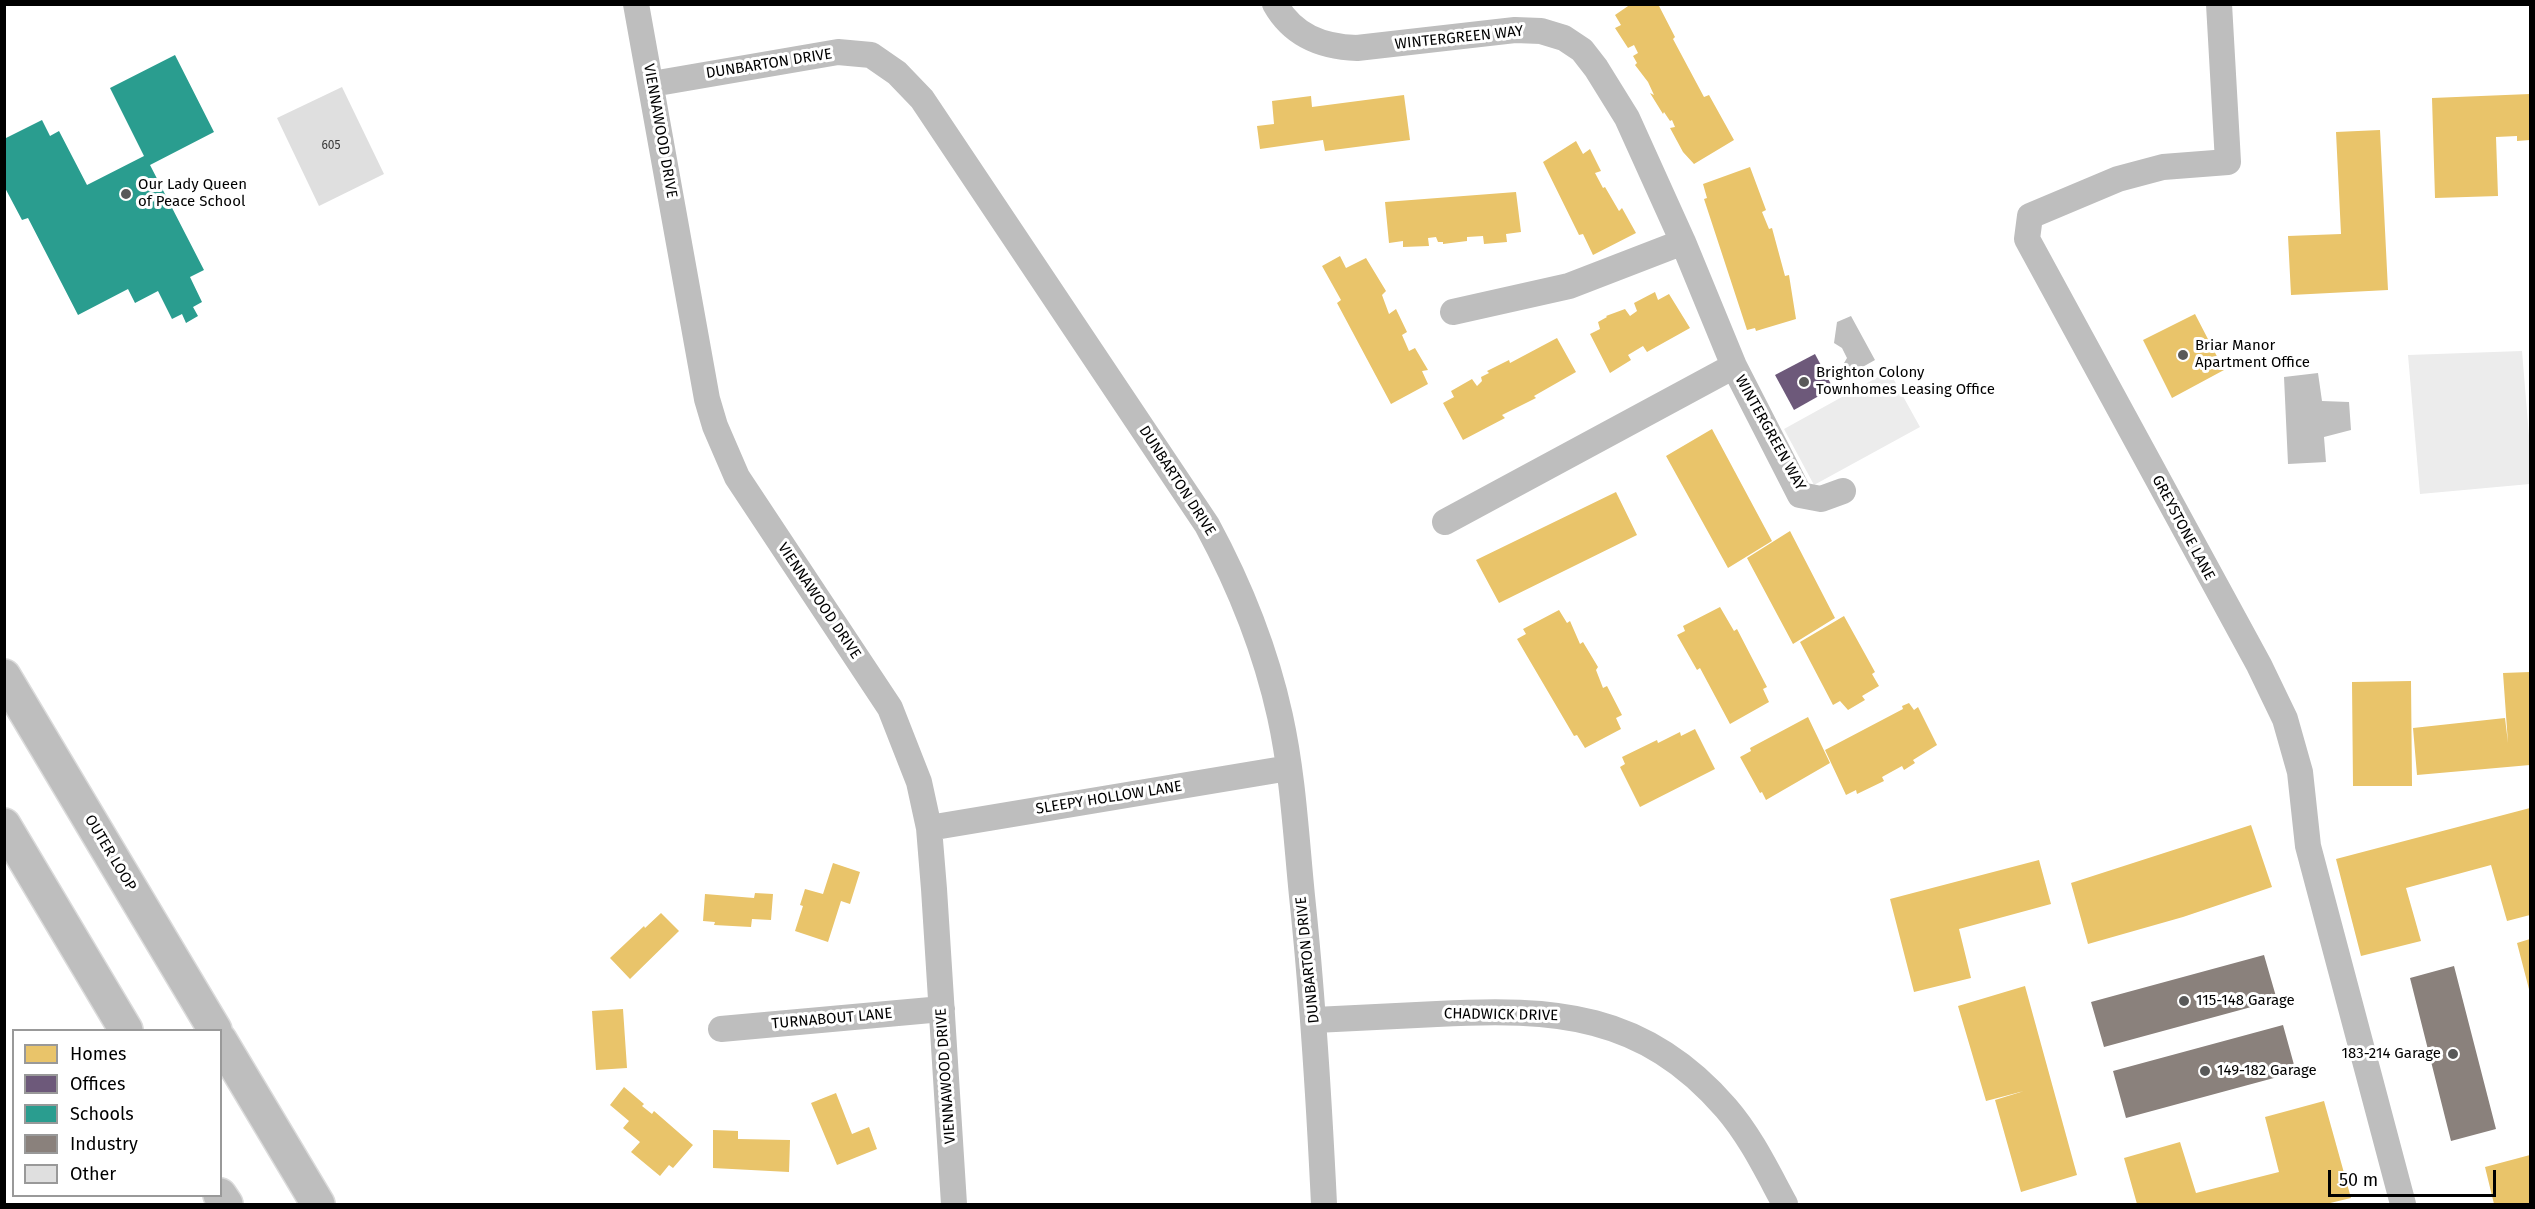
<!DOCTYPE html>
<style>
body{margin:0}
#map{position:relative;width:2535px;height:1209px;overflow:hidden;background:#fff;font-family:"Fira Sans",sans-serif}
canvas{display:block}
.frame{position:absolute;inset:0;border:6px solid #000;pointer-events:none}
.legend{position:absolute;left:12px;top:1029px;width:210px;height:168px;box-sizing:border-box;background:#fff;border:2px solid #999;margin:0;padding:8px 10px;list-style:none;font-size:18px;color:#000}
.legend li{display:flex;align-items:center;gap:12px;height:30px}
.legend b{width:30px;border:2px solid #999}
.scale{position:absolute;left:2328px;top:1170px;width:168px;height:27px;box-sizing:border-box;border:3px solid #000;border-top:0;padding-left:8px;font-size:18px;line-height:21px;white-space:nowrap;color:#000;-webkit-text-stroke:4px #fff;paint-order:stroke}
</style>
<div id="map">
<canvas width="2535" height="1209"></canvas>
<div class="frame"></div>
<ul class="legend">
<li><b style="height:16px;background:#e9c46a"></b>Homes</li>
<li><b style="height:16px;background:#6d597a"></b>Offices</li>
<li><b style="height:16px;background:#2a9d8f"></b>Schools</li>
<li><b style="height:16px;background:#8a817c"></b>Industry</li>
<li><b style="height:16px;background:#dfdfdf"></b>Other</li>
</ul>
<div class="scale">50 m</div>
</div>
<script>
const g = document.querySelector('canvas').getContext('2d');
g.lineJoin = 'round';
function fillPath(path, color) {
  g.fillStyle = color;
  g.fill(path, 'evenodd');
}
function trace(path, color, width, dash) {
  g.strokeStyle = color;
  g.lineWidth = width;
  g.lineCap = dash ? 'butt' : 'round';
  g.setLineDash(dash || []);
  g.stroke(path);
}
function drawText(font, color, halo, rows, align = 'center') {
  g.font = font + ' "Fira Sans",sans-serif';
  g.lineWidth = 6;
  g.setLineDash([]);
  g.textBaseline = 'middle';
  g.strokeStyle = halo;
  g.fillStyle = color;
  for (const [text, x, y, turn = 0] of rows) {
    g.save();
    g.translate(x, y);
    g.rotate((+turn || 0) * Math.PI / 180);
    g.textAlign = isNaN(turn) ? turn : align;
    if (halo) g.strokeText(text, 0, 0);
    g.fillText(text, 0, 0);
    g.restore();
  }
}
fillPath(new Path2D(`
 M 2522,351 L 2530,448 L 2530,484 L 2420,494 L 2408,355 Z
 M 1889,371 L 1920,427 L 1814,485 L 1784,429 Z`), '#ececec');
fillPath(new Path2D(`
 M 1851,316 L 1875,360 L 1850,374 L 1844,363 L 1847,358 L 1842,348 L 1834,343 L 1837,322 Z
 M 2318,373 L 2322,401 L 2349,402 L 2351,430 L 2324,437 L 2326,462 L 2288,464 L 2284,377 Z`), '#bfbfbf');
fillPath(new Path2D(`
 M 1631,4 L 1658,4 L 1675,37 L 1673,39 L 1704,97 L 1709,95 L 1734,140 L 1694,164 L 1683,152 L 1670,128 L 1675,127 L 1672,120 L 1670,121 L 1664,112 L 1663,114 L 1650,93 L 1654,95 L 1648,82 L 1635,65 L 1637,63 L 1633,56 L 1638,53 L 1634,45 L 1628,48 L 1615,28 L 1621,25 L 1615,15 Z
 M 2530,94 L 2530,140 L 2517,141 L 2517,136 L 2496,137 L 2498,196 L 2435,198 L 2432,98 Z
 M 1404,95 L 1410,140 L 1325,151 L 1323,140 L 1260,149 L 1257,126 L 1274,124 L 1272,101 L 1311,96 L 1312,107 Z
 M 2380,130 L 2388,290 L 2291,295 L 2288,236 L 2341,234 L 2336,132 Z
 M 1576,141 L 1583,154 L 1590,149 L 1601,171 L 1595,173 L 1603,188 L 1605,187 L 1619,211 L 1622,208 L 1636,233 L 1593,255 L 1583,234 L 1579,235 L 1543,162 Z
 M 1750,167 L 1766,210 L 1762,212 L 1769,229 L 1772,228 L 1785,276 L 1789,275 L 1796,319 L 1756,331 L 1755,328 L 1747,330 L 1704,199 L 1707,198 L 1703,184 Z
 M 1516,192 L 1521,232 L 1506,234 L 1507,242 L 1484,244 L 1483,236 L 1467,237 L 1467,241 L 1443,244 L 1443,242 L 1438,242 L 1436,237 L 1428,238 L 1429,246 L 1403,247 L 1403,241 L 1389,243 L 1385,202 Z
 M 1340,256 L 1346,268 L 1366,258 L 1386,291 L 1382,295 L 1389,314 L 1396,309 L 1407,332 L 1402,335 L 1409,351 L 1415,348 L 1428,370 L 1422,371 L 1428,384 L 1391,404 L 1337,303 L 1341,300 L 1322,266 Z
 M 1655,292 L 1658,300 L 1669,294 L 1690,328 L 1647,352 L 1643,346 L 1628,355 L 1631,360 L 1610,373 L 1590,334 L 1600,329 L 1598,322 L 1607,317 L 1606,316 L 1625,309 L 1630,316 L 1637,311 L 1634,303 Z
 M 2195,314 L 2224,370 L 2172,398 L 2143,340 Z
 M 1557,338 L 1576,372 L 1534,396 L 1536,398 L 1502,415 L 1505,418 L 1463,440 L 1443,403 L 1454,397 L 1451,391 L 1472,379 L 1477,386 L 1482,381 L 1481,377 L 1489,373 L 1487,371 L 1509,360 L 1510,363 Z
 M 1712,429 L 1772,541 L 1728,568 L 1666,456 Z
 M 1616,492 L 1637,535 L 1499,603 L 1476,560 Z
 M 1790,531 L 1835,618 L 1793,644 L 1747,558 Z
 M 1720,607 L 1734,631 L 1737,629 L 1767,687 L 1763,689 L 1769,702 L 1730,724 L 1700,668 L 1697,670 L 1677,635 L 1685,631 L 1683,626 Z
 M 1559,610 L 1567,623 L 1570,621 L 1580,644 L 1583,642 L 1598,667 L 1596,670 L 1603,688 L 1607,686 L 1622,715 L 1616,718 L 1621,729 L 1585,748 L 1577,735 L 1574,736 L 1517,639 L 1526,634 L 1523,629 Z
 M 1844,616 L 1875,672 L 1872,674 L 1879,686 L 1862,696 L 1865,700 L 1848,710 L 1840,701 L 1833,705 L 1800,642 Z
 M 2530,672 L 2530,765 L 2417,775 L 2413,728 L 2505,718 L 2508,743 L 2503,673 Z
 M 2411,681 L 2412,786 L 2353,786 L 2352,682 Z
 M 1909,703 L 1914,710 L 1918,707 L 1937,745 L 1913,760 L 1915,763 L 1904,770 L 1902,766 L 1882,777 L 1884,781 L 1857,794 L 1856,790 L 1846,795 L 1825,750 L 1903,709 L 1902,706 Z
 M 1808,717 L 1830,763 L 1766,800 L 1762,792 L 1760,793 L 1740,757 L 1751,751 L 1750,748 Z
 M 1695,729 L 1715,769 L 1640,807 L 1620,767 L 1625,764 L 1622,757 L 1657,740 L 1658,743 L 1680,732 L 1681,736 Z
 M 2530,808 L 2530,915 L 2507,921 L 2491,865 L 2406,888 L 2421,941 L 2361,956 L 2336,859 Z
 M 2251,825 L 2272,887 L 2183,917 L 2088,944 L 2071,883 Z
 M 2039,860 L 2051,904 L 1959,929 L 1971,978 L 1914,992 L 1890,899 Z
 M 833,863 L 860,872 L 850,904 L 841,901 L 828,942 L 795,931 L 803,906 L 800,905 L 805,889 L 823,894 Z
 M 755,893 L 773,894 L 771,920 L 752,919 L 751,927 L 714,925 L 715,922 L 703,921 L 705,894 L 754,898 Z
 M 661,913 L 679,931 L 630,979 L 610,958 L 644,926 L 645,928 Z
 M 2530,939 L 2530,993 L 2517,943 Z
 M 2025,986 L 2077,1175 L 2021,1192 L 1995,1100 L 2024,1091 L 1986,1101 L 1958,1006 Z
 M 623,1009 L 627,1068 L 596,1070 L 592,1011 Z
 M 624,1087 L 644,1104 L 642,1106 L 652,1114 L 654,1111 L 693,1145 L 673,1168 L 669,1165 L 660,1176 L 631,1152 L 640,1142 L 623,1128 L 629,1121 L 610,1105 Z
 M 836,1093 L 852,1134 L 869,1127 L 877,1149 L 837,1165 L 811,1103 Z
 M 2324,1101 L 2351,1198 L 2326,1204 L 2137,1204 L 2124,1158 L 2180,1142 L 2196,1193 L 2279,1172 L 2265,1117 Z
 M 713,1130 L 738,1131 L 738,1139 L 790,1140 L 789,1172 L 713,1168 Z
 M 2530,1155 L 2530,1204 L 2494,1204 L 2485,1167 Z`), '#e9c46a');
fillPath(new Path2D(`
 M 1815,354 L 1833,388 L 1794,410 L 1775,375 Z`), '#6d597a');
fillPath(new Path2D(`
 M 175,55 L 214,132 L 150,165 L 204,270 L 190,277 L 202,302 L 193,307 L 198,316 L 186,323 L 182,314 L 172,319 L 158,291 L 135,303 L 128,289 L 78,315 L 28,218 L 22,220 L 4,186 L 4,139 L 42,120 L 50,136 L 59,131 L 87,185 L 144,156 L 110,88 Z`), '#2a9d8f');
fillPath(new Path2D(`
 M 2264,955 L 2277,1000 L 2104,1047 L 2091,1002 Z
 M 2454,966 L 2496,1129 L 2451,1141 L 2410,978 Z
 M 2283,1025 L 2296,1072 L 2126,1118 L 2113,1071 Z`), '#8a817c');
fillPath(new Path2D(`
 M 342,87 L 384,174 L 319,206 L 277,118 Z`), '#dfdfdf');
const highway = new Path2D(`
 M 4,676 L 215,1030
 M 4,825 L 126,1030
 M 220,1040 L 318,1204
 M 220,1195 L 226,1204`);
trace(highway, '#dbdbdb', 36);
trace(new Path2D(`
 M 636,4 L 707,399 L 715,426 L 737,477 L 890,708 L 919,782 L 929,828 L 934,889 L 954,1204
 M 1275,4 C 1293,36 1322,47 1357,48 L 1515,30 L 1541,31 L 1564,38 L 1582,50 L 1596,68 L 1627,118 L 1683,242 L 1734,366 L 1800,495 L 1821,499 L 1843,491
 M 2219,4 L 2228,162 L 2163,167 L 2118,179 L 2030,216 L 2027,239 L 2259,665 L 2285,719 L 2300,772 L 2308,846 L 2403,1204
 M 652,84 L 838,52 L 871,55 L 897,73 L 922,99 L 1207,525 C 1240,586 1265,648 1280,716 C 1293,775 1296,836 1302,896 C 1313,999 1319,1101 1324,1204
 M 1453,312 L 1569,286 L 1683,242
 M 1445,522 L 1734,366
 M 929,828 L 1289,768
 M 1315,1020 C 1355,1018 1396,1016 1437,1014 C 1554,1008 1644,1013 1726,1108 C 1751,1137 1767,1171 1785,1204
 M 721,1029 L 942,1009`), '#bebebe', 26);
trace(highway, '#bebebe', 33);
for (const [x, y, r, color] of [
 [126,194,6,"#595959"],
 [2183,355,6,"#595959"],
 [1804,382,6,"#595959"],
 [2184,1001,6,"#595959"],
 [2453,1054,6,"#595959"],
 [2205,1071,6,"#595959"]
]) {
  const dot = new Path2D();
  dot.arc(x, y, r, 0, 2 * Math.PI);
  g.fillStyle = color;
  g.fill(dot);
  trace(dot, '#fff', 2);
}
drawText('12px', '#383838', null, [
 ["605",331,146]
]);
drawText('15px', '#000', '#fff', [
 ["WINTERGREEN WAY",1459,38,-6],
 ["DUNBARTON DRIVE",769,64,-9],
 ["VIENNAWOOD DRIVE",660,131,80],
 ["WINTERGREEN WAY",1770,433,61],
 ["DUNBARTON DRIVE",1177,481,57],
 ["GREYSTONE LANE",2183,528,62],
 ["VIENNAWOOD DRIVE",819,601,56],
 ["SLEEPY HOLLOW LANE",1109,798,-9],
 ["OUTER LOOP",110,853,59],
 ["DUNBARTON DRIVE",1308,960,-96],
 ["CHADWICK DRIVE",1501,1015,1],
 ["TURNABOUT LANE",832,1019,-5],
 ["VIENNAWOOD DRIVE",946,1076,-94]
]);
drawText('15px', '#000', '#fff', [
 ["Our Lady Queen",138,185],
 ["of Peace School",138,202],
 ["Briar Manor",2195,346],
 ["Apartment Office",2195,363],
 ["Brighton Colony",1816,373],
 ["Townhomes Leasing Office",1816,390],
 ["115-148 Garage",2196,1001],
 ["183-214 Garage",2441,1054,"right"],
 ["149-182 Garage",2217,1071]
], 'left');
</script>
